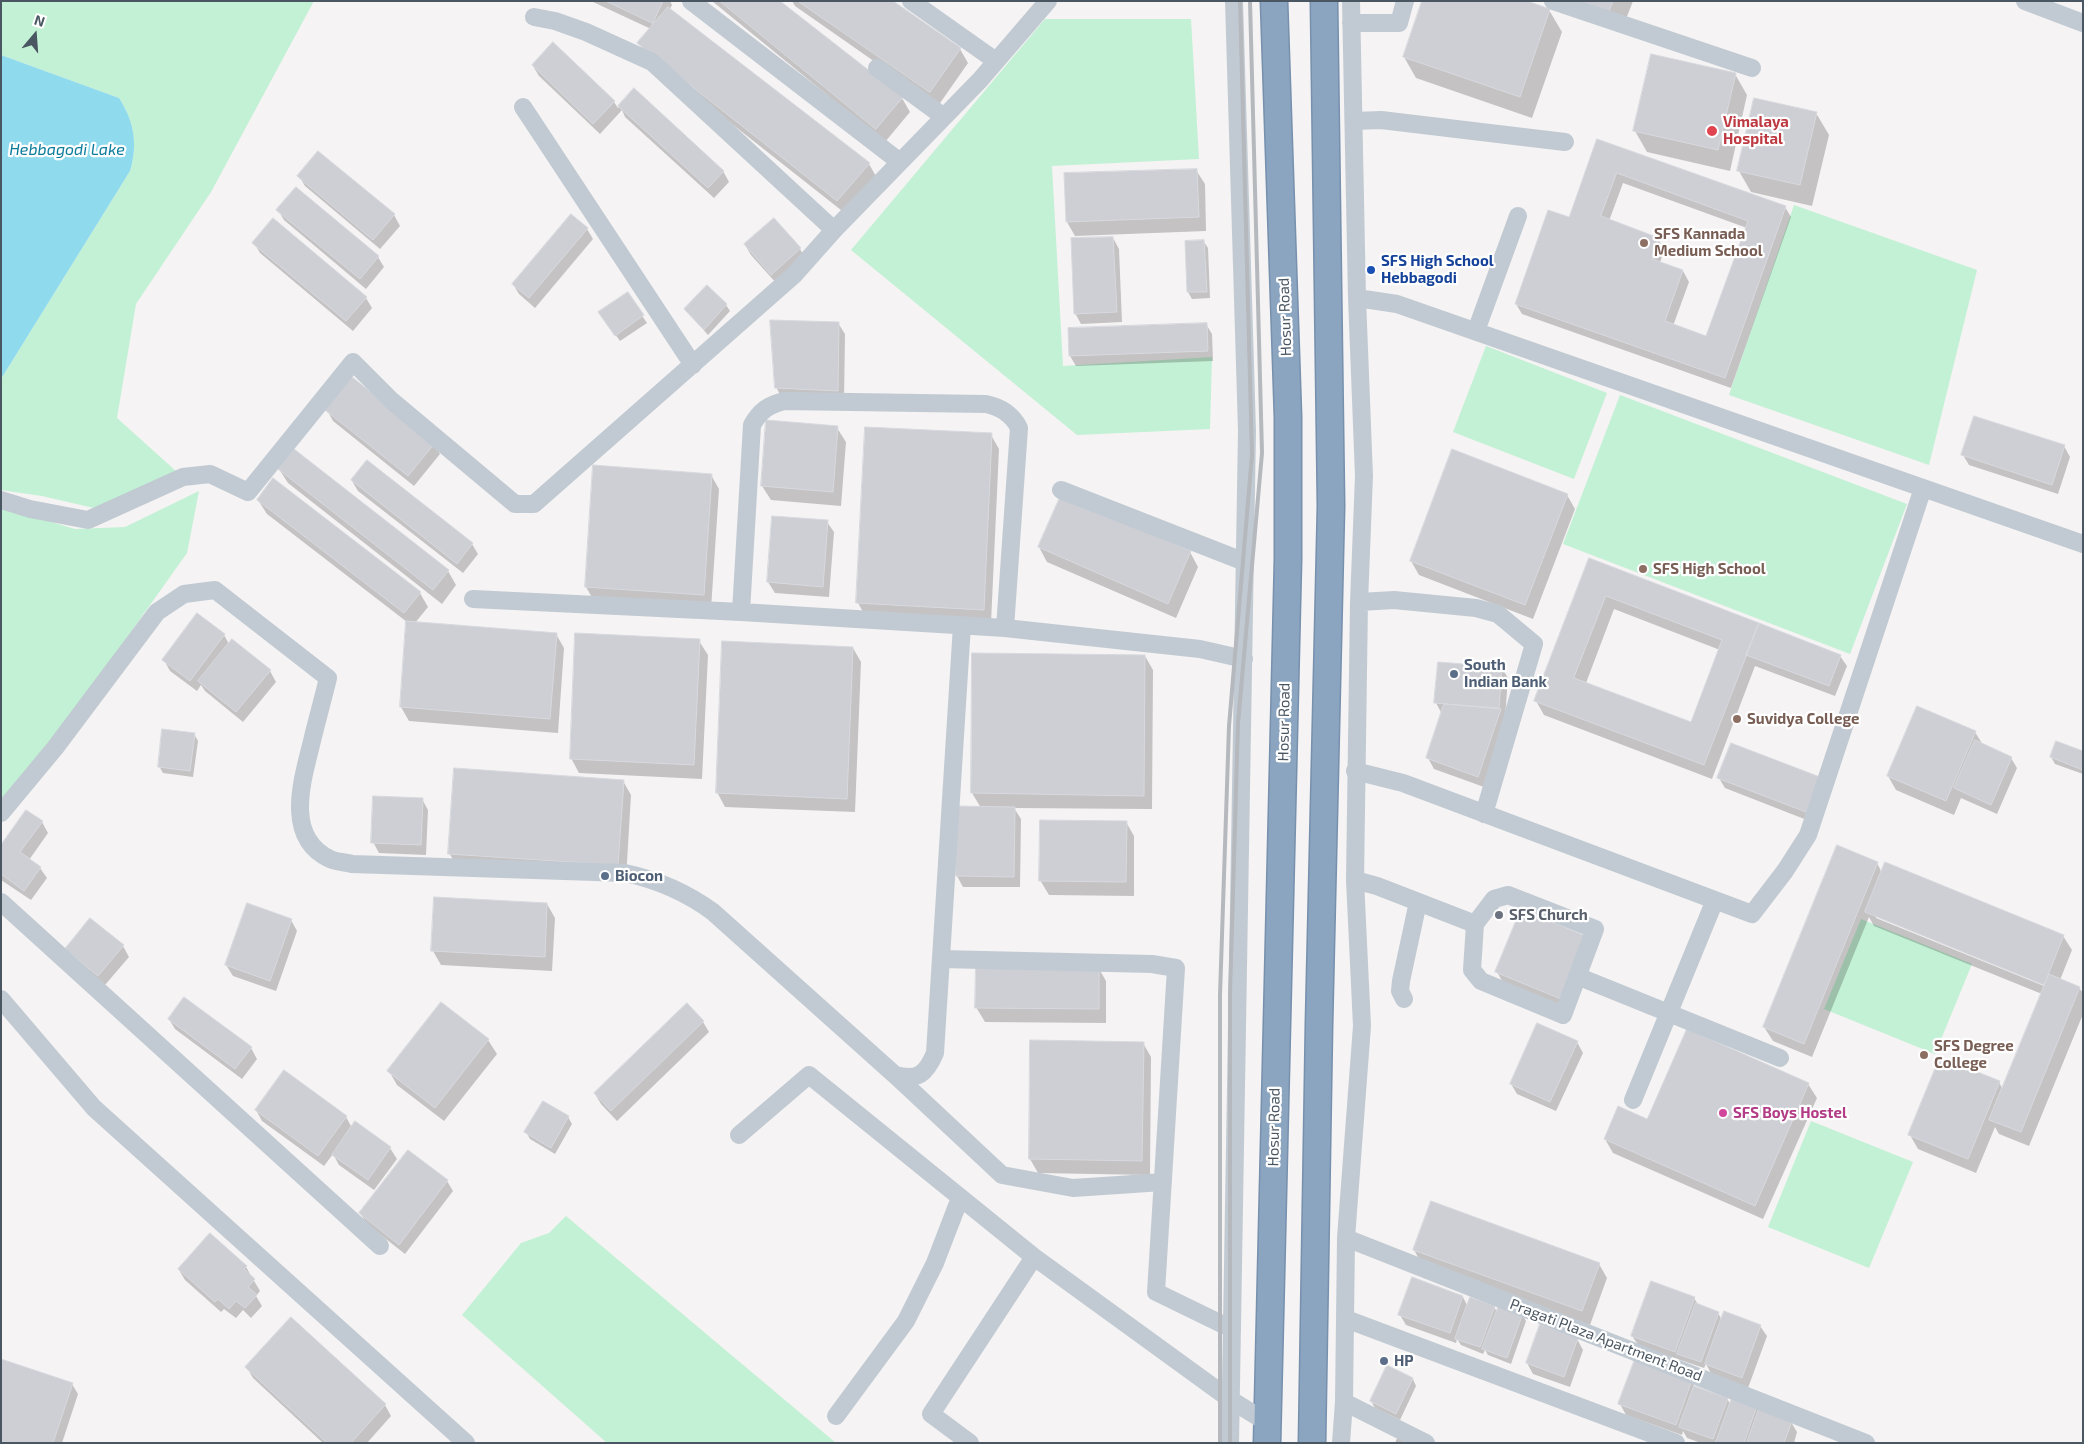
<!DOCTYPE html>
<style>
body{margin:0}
#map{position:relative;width:2084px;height:1444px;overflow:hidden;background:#f5f3f3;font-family:"Exo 2",sans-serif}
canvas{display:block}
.frame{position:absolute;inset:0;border:2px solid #4a5661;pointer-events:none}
.north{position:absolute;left:10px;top:10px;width:50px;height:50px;-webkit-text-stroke:4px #fff;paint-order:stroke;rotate:18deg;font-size:14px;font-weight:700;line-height:20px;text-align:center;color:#4a5661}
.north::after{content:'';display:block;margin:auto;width:18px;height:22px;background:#4a5661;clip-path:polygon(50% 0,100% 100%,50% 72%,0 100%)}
</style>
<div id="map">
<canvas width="2084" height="1444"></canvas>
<div class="frame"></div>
<div class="north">N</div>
</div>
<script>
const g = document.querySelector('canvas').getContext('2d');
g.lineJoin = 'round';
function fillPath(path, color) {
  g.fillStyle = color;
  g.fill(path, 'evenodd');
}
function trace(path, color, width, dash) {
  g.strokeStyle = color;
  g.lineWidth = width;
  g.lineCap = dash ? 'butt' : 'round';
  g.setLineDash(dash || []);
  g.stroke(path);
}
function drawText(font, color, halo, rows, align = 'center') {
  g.font = font + ' "Exo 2",sans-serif';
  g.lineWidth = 4.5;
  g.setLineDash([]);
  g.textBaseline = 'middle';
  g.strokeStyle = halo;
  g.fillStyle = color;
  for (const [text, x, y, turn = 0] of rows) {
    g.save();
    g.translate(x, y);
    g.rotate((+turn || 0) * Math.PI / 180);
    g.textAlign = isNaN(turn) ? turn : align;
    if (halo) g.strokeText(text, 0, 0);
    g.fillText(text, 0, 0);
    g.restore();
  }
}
fillPath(new Path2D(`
 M 1,1 L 314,1 L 211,192 L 136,304 L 117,418 L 177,472 L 98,509 L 42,496 L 1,490 L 1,379 L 130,171 C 138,145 134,121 119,98 L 1,55 Z
 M 1045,19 L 1191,19 L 1199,159 L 1052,166 L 1063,366 L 1212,357 L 1210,429 L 1077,435 L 851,250 Z
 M 1794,205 L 1977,270 L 1929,465 L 1729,395 Z
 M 1486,346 L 1607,393 L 1574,479 L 1453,432 Z
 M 1620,395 L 1907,504 L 1850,654 L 1563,544 Z
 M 199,491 L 187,553 L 19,789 L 1,810 L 1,507 L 75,529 L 125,527 Z
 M 1861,919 L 1972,964 L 1935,1054 L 1824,1009 Z
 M 1811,1121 L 1913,1162 L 1869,1268 L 1768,1227 Z
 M 566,1216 L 836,1443 L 607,1443 L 462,1315 L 521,1243 L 549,1233 Z`), '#c3f1d5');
fillPath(new Path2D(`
 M 1,55 L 119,98 C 134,121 138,144 130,171 L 1,379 Z`), '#90daee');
fillPath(new Path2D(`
 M 591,1 L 670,1 L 672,5 L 670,9 L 869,164 L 877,178 L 846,214 L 647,57 L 639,43 L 651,29 Z
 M 712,1 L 778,1 L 902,98 L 910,112 L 885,142 Z
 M 792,1 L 891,1 L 960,49 L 968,63 L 938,106 L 795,6 Z
 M 1576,1 L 1633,1 L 1621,32 Z
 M 1549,10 L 1562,32 L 1532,118 L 1416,78 L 1404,57 Z
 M 533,66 L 614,102 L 618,108 L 634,90 L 723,171 L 729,182 L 714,198 L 625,117 L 622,110 L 600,134 L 539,76 Z
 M 1735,74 L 1747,95 L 1730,171 L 1647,152 L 1635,131 Z
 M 1816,113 L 1829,135 L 1812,206 L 1751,192 L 1739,171 Z
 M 1598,141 L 1785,207 L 1791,217 L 1731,388 L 1522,314 L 1516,304 L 1570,219 ZM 1623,183 L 1747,228 L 1707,338 L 1673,326 L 1689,282 L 1683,271 L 1660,263 L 1664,249 L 1658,239 L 1609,221 ZM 1655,244 L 1658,244 L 1651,265 L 1648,264 Z
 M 1196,170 L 1205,184 L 1206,231 L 1075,236 L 1067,222 Z
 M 299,176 L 394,215 L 400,226 L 380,249 L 305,186 Z
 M 278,210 L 378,257 L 384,267 L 366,289 L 284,220 Z
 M 774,220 L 800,249 L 806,260 L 777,284 L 751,255 L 745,245 Z
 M 587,229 L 593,239 L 535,308 L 519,294 L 513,284 Z
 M 1113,238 L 1119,249 L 1122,322 L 1081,324 L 1075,313 Z
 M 1204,242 L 1208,248 L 1210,298 L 1192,299 L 1188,292 Z
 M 254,243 L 366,298 L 372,308 L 353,331 L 260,253 Z
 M 627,294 L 647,323 L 620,341 L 604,319 Z
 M 726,305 L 730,311 L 708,335 L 685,309 Z
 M 838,323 L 845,334 L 844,401 L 782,398 L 776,387 Z
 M 1206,324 L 1212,334 L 1213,361 L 1076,366 L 1070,356 Z
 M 327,410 L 434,444 L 440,454 L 414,486 L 333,421 Z
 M 837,428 L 846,442 L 841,506 L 771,500 L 762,486 Z
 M 991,435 L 999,449 L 991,623 L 866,617 L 858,603 Z
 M 2064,446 L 2070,457 L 2058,494 L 1969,465 L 1963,455 Z
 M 294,450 L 448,571 L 456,585 L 442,604 L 288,483 L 279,469 Z
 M 711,475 L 719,489 L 711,609 L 594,601 L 586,587 Z
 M 352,481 L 472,544 L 478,554 L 463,573 L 358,491 Z
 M 1567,495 L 1575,509 L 1533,619 L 1419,575 L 1411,561 Z
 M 258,500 L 420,593 L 428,607 L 415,623 L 556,634 L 564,648 L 558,733 L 409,721 L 401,707 L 407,622 L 267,514 Z
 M 773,518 L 827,522 L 834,532 L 829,597 L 775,593 L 768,582 Z
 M 1039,547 L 1190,552 L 1198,567 L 1176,618 L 1047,562 Z
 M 1589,560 L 1840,656 L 1847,666 L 1835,696 L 1755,666 L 1712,779 L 1544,715 L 1536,701 ZM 1614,609 L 1720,650 L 1692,724 L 1586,683 Z
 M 224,635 L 229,644 L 270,671 L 276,682 L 243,722 L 205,691 L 201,685 L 197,691 L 170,671 L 164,660 Z
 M 699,641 L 708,655 L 702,779 L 579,773 L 571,758 Z
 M 853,648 L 861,662 L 855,812 L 725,807 L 717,792 Z
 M 1145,656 L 1153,670 L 1152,809 L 1014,808 L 1021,819 L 1020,887 L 963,887 L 957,876 L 958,808 L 981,808 L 972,793 Z
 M 1502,668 L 1508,678 L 1505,718 L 1484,787 L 1434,769 L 1428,758 L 1442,714 L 1436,703 Z
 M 1975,732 L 1983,745 L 2011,758 L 2017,768 L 1997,814 L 1961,798 L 1954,815 L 1896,790 L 1888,776 Z
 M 194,734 L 198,741 L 193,777 L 163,773 L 159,766 Z
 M 2083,752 L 2083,774 L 2055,764 L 2051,757 Z
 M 1719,778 L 1819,778 L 1812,822 L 1725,788 Z
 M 623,781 L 631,795 L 626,879 L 458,867 L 449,853 Z
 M 422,799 L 428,810 L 426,855 L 379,853 L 373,842 Z
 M 42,822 L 48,833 L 29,860 L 40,868 L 47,878 L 31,900 L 1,880 L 1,847 Z
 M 1126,822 L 1134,836 L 1134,896 L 1049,895 L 1040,880 Z
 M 1877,863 L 1882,873 L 2063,936 L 2072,950 L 2060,980 L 2079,988 L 2083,993 L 2083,1014 L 2029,1146 L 1999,1134 L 1995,1127 L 1976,1173 L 1918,1149 L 1910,1135 L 1999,1082 L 2003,1090 L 2042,994 L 1874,926 L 1869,917 L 1812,1057 L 1773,1041 L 1764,1027 ZM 1876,915 L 2050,986 L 2049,988 L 1876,918 Z
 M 547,904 L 555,918 L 552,971 L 441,965 L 433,951 Z
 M 1522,911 L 1569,1012 L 1505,986 L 1497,972 Z
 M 291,920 L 297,931 L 276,991 L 233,976 L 226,965 Z
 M 123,946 L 129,957 L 105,985 L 73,959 L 67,949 Z
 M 1098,967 L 1106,981 L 1106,1023 L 985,1022 L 976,1007 Z
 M 687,1005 L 703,1022 L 709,1032 L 617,1121 L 601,1104 L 595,1094 Z
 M 169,1019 L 251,1048 L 257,1059 L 242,1079 L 175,1029 Z
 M 488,1040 L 497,1054 L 444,1121 L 397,1085 L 389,1071 Z
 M 1577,1042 L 1583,1053 L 1556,1111 L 1517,1094 L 1511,1084 Z
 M 1143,1043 L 1151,1057 L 1150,1175 L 1038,1173 L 1030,1159 Z
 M 1808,1084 L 1817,1098 L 1763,1219 L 1613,1153 L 1605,1139 L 1648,1121 Z
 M 256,1110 L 346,1117 L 352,1128 L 355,1123 L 390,1148 L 397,1159 L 374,1190 L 339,1165 L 333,1154 L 324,1166 L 262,1121 Z
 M 568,1117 L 572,1124 L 555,1154 L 530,1139 L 526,1132 Z
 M 447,1181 L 453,1191 L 405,1254 L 367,1224 L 360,1213 Z
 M 1414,1250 L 1599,1264 L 1607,1278 L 1590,1325 L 1422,1264 Z
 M 246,1267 L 260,1291 L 256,1296 L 262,1306 L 251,1318 L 243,1310 L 236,1318 L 224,1309 L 221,1312 L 185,1280 L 179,1270 Z
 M 1463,1297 L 1468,1307 L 1494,1307 L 1497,1312 L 1522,1314 L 1526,1321 L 1511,1364 L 1488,1355 L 1485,1350 L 1483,1354 L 1461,1345 L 1457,1339 L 1456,1343 L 1406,1325 L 1400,1315 Z
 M 1694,1298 L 1699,1306 L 1718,1313 L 1722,1320 L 1760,1326 L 1767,1336 L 1748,1388 L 1712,1375 L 1706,1364 L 1704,1368 L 1639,1346 L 1632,1336 Z
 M 291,1319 L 385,1405 L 391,1416 L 367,1443 L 323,1443 L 253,1378 L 247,1368 Z
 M 1577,1339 L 1583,1350 L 1570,1387 L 1533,1374 L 1527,1363 Z
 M 1413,1379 L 1416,1386 L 1400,1420 L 1375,1408 L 1371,1401 Z
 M 1691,1381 L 1695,1387 L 1727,1399 L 1731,1405 L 1734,1396 L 1791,1422 L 1797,1432 L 1794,1443 L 1701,1443 L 1687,1438 L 1683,1431 L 1682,1435 L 1626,1415 L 1620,1404 Z
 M 72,1384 L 78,1394 L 62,1443 L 1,1443 Z
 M 1398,1436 L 1413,1443 L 1395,1443 Z`), '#0003');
const building = new Path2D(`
 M 606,1 L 663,1 L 653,23 Z
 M 720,1 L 780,1 L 903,97 L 876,129 Z
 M 798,1 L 893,1 L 961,48 L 930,92 Z
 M 1422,1 L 1527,1 L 1550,9 L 1520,97 L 1403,57 Z
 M 1582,1 L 1613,1 L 1609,11 Z
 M 668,7 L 870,163 L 837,201 L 637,43 Z
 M 553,42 L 615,101 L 593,124 L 532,65 Z
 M 1651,54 L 1736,73 L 1718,150 L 1633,131 Z
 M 634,88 L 724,171 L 708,188 L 618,106 Z
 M 1754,98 L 1817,112 L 1800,185 L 1737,171 Z
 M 1597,139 L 1786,206 L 1725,378 L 1515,304 L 1548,210 L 1569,217 ZM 1617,173 L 1748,221 L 1706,336 L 1665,321 L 1683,270 L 1652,259 L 1659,238 L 1601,216 Z
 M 318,151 L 395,214 L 373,240 L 297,176 Z
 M 1197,169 L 1199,217 L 1066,222 L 1064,173 Z
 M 296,187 L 379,256 L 360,279 L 276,210 Z
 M 571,214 L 588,228 L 529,298 L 512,284 Z
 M 273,218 L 367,297 L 346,321 L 252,243 Z
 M 774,218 L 801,248 L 771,275 L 744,244 Z
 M 1113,237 L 1117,312 L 1074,314 L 1071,238 Z
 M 1204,240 L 1207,292 L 1187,292 L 1185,241 Z
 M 707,285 L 727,304 L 704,330 L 684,309 Z
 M 628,292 L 644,315 L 615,336 L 598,312 Z
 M 770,320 L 839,322 L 838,391 L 775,388 Z
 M 1207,323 L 1208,351 L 1069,356 L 1068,328 Z
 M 352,377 L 435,443 L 408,476 L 325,410 Z
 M 1974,416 L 2065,445 L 2052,485 L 1961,455 Z
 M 766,420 L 838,426 L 833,492 L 761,486 Z
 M 865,427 L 992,433 L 984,610 L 856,603 Z
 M 294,449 L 449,570 L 433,590 L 278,469 Z
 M 1452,449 L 1568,494 L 1525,605 L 1410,561 Z
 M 367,460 L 473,543 L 457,564 L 351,480 Z
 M 593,465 L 712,474 L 704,595 L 585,587 Z
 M 273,478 L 421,592 L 404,613 L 257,500 Z
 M 1061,495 L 1191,551 L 1168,604 L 1038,547 Z
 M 772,516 L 828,520 L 823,587 L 767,582 Z
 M 1589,558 L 1759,623 L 1704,765 L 1534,701 ZM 1606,596 L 1722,640 L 1691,722 L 1574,678 Z
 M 197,613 L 225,634 L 190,681 L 162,660 Z
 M 406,621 L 557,633 L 550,719 L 400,707 Z
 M 1759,623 L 1841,655 L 1829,686 L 1746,655 Z
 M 575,633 L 700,639 L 694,765 L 570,759 Z
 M 232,639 L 271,670 L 236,712 L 198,681 Z
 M 722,641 L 853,647 L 847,799 L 716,793 Z
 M 972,653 L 1145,655 L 1144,796 L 971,793 Z
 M 1438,662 L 1502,667 L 1499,708 L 1434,703 Z
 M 1444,704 L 1501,709 L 1478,777 L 1426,758 Z
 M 1917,706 L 1976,731 L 1946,801 L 1887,776 Z
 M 162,729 L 195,733 L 190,771 L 158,767 Z
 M 1975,740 L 2012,757 L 1991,805 L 1954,788 Z
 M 2056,741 L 2083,751 L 2083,770 L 2050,757 Z
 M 1731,743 L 1820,777 L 1806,812 L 1717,778 Z
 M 454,768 L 624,780 L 618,865 L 448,854 Z
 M 373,796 L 423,798 L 421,845 L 371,843 Z
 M 956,806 L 1015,807 L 1014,877 L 956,876 Z
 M 26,810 L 43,821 L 20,852 L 41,867 L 24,891 L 1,874 L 1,845 Z
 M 1040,820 L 1127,821 L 1126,882 L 1039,881 Z
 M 1837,845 L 1878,862 L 1804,1044 L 1763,1027 Z
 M 1885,862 L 2064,935 L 2044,985 L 1865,912 Z
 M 434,897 L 547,903 L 545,957 L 431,951 Z
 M 247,903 L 292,919 L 270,981 L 225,965 Z
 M 1521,909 L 1586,936 L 1561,999 L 1495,972 Z
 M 90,918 L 124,945 L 98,976 L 65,949 Z
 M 976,964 L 1099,966 L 1099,1009 L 975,1008 Z
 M 2049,974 L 2080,987 L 2021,1132 L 1989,1120 Z
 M 184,997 L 252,1047 L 235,1069 L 168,1019 Z
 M 441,1002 L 489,1039 L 435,1108 L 387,1071 Z
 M 687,1003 L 704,1021 L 611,1111 L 594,1093 Z
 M 1537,1023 L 1578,1041 L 1550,1102 L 1510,1084 Z
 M 1687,1029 L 1809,1083 L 1755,1206 L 1604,1139 L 1618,1106 L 1647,1119 Z
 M 1030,1040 L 1144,1042 L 1142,1161 L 1029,1159 Z
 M 1940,1057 L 2000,1081 L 1968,1159 L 1908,1135 Z
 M 284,1070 L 347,1116 L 318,1156 L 255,1110 Z
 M 543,1101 L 569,1116 L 551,1148 L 524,1132 Z
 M 355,1121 L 391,1147 L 368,1180 L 332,1155 Z
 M 408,1150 L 448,1180 L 399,1245 L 359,1213 Z
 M 1431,1201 L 1600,1263 L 1582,1311 L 1413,1250 Z
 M 210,1233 L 247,1266 L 244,1269 L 255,1279 L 248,1287 L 257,1295 L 245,1308 L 236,1301 L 229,1309 L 218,1299 L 215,1302 L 178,1269 Z
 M 1412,1277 L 1463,1296 L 1450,1333 L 1398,1315 Z
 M 1651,1281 L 1695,1297 L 1675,1352 L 1631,1336 Z
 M 1470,1297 L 1495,1306 L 1480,1347 L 1455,1339 Z
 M 1696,1303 L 1719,1312 L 1701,1362 L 1677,1354 Z
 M 1499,1305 L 1523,1313 L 1507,1358 L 1482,1349 Z
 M 1724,1311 L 1761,1325 L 1742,1378 L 1705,1364 Z
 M 291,1317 L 386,1404 L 351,1443 L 327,1443 L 245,1367 Z
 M 1540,1324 L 1578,1338 L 1564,1377 L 1526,1363 Z
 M 1,1359 L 73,1383 L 53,1443 L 1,1443 Z
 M 1635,1359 L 1692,1380 L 1676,1425 L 1618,1404 Z
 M 1387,1365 L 1413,1378 L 1396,1414 L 1370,1401 Z
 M 1694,1386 L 1728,1398 L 1713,1439 L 1679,1427 Z
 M 1733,1395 L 1758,1403 L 1744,1443 L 1717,1443 L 1716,1442 Z
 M 1759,1409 L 1792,1421 L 1784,1443 L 1747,1443 Z`);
fillPath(building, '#cdcfd5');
trace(building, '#d7d9de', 1);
const highway = new Path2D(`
 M 1267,1443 L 1288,559 L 1288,417 L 1274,1
 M 1312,1443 L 1319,1024 L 1331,506 L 1324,1`);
trace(highway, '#7690ad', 29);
trace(new Path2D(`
 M 691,1 L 900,162
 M 911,1 L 996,61
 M 1553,1 L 1752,68
 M 2025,1 L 2083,23
 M 534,17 L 555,21 L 586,32 L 652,62 L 834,230
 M 1351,23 L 1399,23 L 1405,1
 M 877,68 L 944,117
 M 523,107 L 693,365
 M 1354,121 L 1381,120 L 1565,142
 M 1357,298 L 1397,304 L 2083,544
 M 1476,331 L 1518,216
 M 1061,490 L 1245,562
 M 1,500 L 30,509 L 88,520 L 183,477 L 210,474 L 248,492 L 353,362 L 392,401 L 515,504 L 534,504 L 794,275 L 834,230 L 980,80 L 1048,1
 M 473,599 L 741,612 L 1005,628 L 1200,649 L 1244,659
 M 1359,602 L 1394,600 L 1476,608 L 1498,614 L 1534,644 L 1484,814
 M 741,612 L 752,425 C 760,411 768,405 784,401 L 986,404 C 1001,407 1012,414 1019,428 L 1005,628
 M 1355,771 L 1403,783 L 1752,914 L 1785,871 L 1808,835 L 1923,488
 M 1,813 L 55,748 L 157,612 L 184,594 L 215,590 L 328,678 C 323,699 317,720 312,741 C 303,778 283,837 330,859 C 336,862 345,862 352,864 L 625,873 C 658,880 686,892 713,912 L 895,1075 C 918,1081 926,1074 935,1053 L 962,625
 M 1355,880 L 1377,886 L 1475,924 L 1494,899 L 1508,895 L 1595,929 L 1563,1015 L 1481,981 L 1472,970 L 1475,924
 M 1,902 L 380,1246
 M 941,959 L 1152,964 L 1176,968 L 1156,1292 L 1232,1329
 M 1577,976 L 1780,1058
 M 1,999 L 94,1108 L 466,1443
 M 1404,999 L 1400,991 L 1401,981 L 1418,902
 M 895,1075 L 1002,1175 L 1073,1188 L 1163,1182
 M 1633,1100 L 1715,900
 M 739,1135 L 809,1075 L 1034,1257 L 1231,1400 L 1268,1423
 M 1346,1238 L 1866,1443
 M 1346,1319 L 1676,1443
 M 1344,1402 L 1426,1443
 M 836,1416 L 906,1321 L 935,1263 L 960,1198
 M 970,1443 L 931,1414 L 1034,1257
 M 1230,1443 L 1247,431 L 1234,1
 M 1341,1443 L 1344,1402 L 1346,1238 L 1362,1026 L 1355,880 L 1359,602 L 1364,476 L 1357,298 L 1351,1`), '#c1cad2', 18);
trace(highway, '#8ba5c1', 26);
trace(new Path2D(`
 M 1220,1443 L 1220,995 L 1229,726 L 1252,455 L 1240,1
 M 1230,1443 L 1230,993 L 1238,723 L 1262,453 L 1250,1`), '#b5b8bd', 4);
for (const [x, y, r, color] of [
 [1712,131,6,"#e0444e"],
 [1644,243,5,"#8d6e63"],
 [1371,270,5,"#1a4fb4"],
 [1643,569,5,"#8d6e63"],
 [1454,674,5,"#5c6f8a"],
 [1737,719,5,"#8d6e63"],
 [605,876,5,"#5c6f8a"],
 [1499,915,5,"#6b7280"],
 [1924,1055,5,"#8d6e63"],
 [1723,1113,5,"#d1479c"],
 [1384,1361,5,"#5c6f8a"]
]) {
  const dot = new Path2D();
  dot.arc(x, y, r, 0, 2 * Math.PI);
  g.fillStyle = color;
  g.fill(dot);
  trace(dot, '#fff', 2);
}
drawText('bold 15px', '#be3a42', '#fff', [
 ["Vimalaya",1723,122],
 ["Hospital",1723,139]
], 'left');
drawText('bold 15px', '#785e54', '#fff', [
 ["SFS Kannada",1654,234],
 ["Medium School",1654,251],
 ["SFS High School",1653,569],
 ["Suvidya College",1747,719],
 ["SFS Degree",1934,1046],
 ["College",1934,1063]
], 'left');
drawText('bold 15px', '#164399', '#fff', [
 ["SFS High School",1381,261],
 ["Hebbagodi",1381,278]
], 'left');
drawText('15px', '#4a5661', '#fff', [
 ["Hosur Road",1285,317,-92],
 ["Hosur Road",1284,722,-89],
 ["Hosur Road",1274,1127,-89],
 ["Pragati Plaza Apartment Road",1606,1340,21]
]);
drawText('bold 15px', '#4e5e75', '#fff', [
 ["South",1464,665],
 ["Indian Bank",1464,682],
 ["Biocon",615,876],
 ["HP",1394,1361]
], 'left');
drawText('bold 15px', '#5b616d', '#fff', [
 ["SFS Church",1509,915]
], 'left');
drawText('bold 15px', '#b23c85', '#fff', [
 ["SFS Boys Hostel",1733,1113]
], 'left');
drawText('italic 16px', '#0c7c9b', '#fff', [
 ["Hebbagodi Lake",67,150]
]);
</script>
